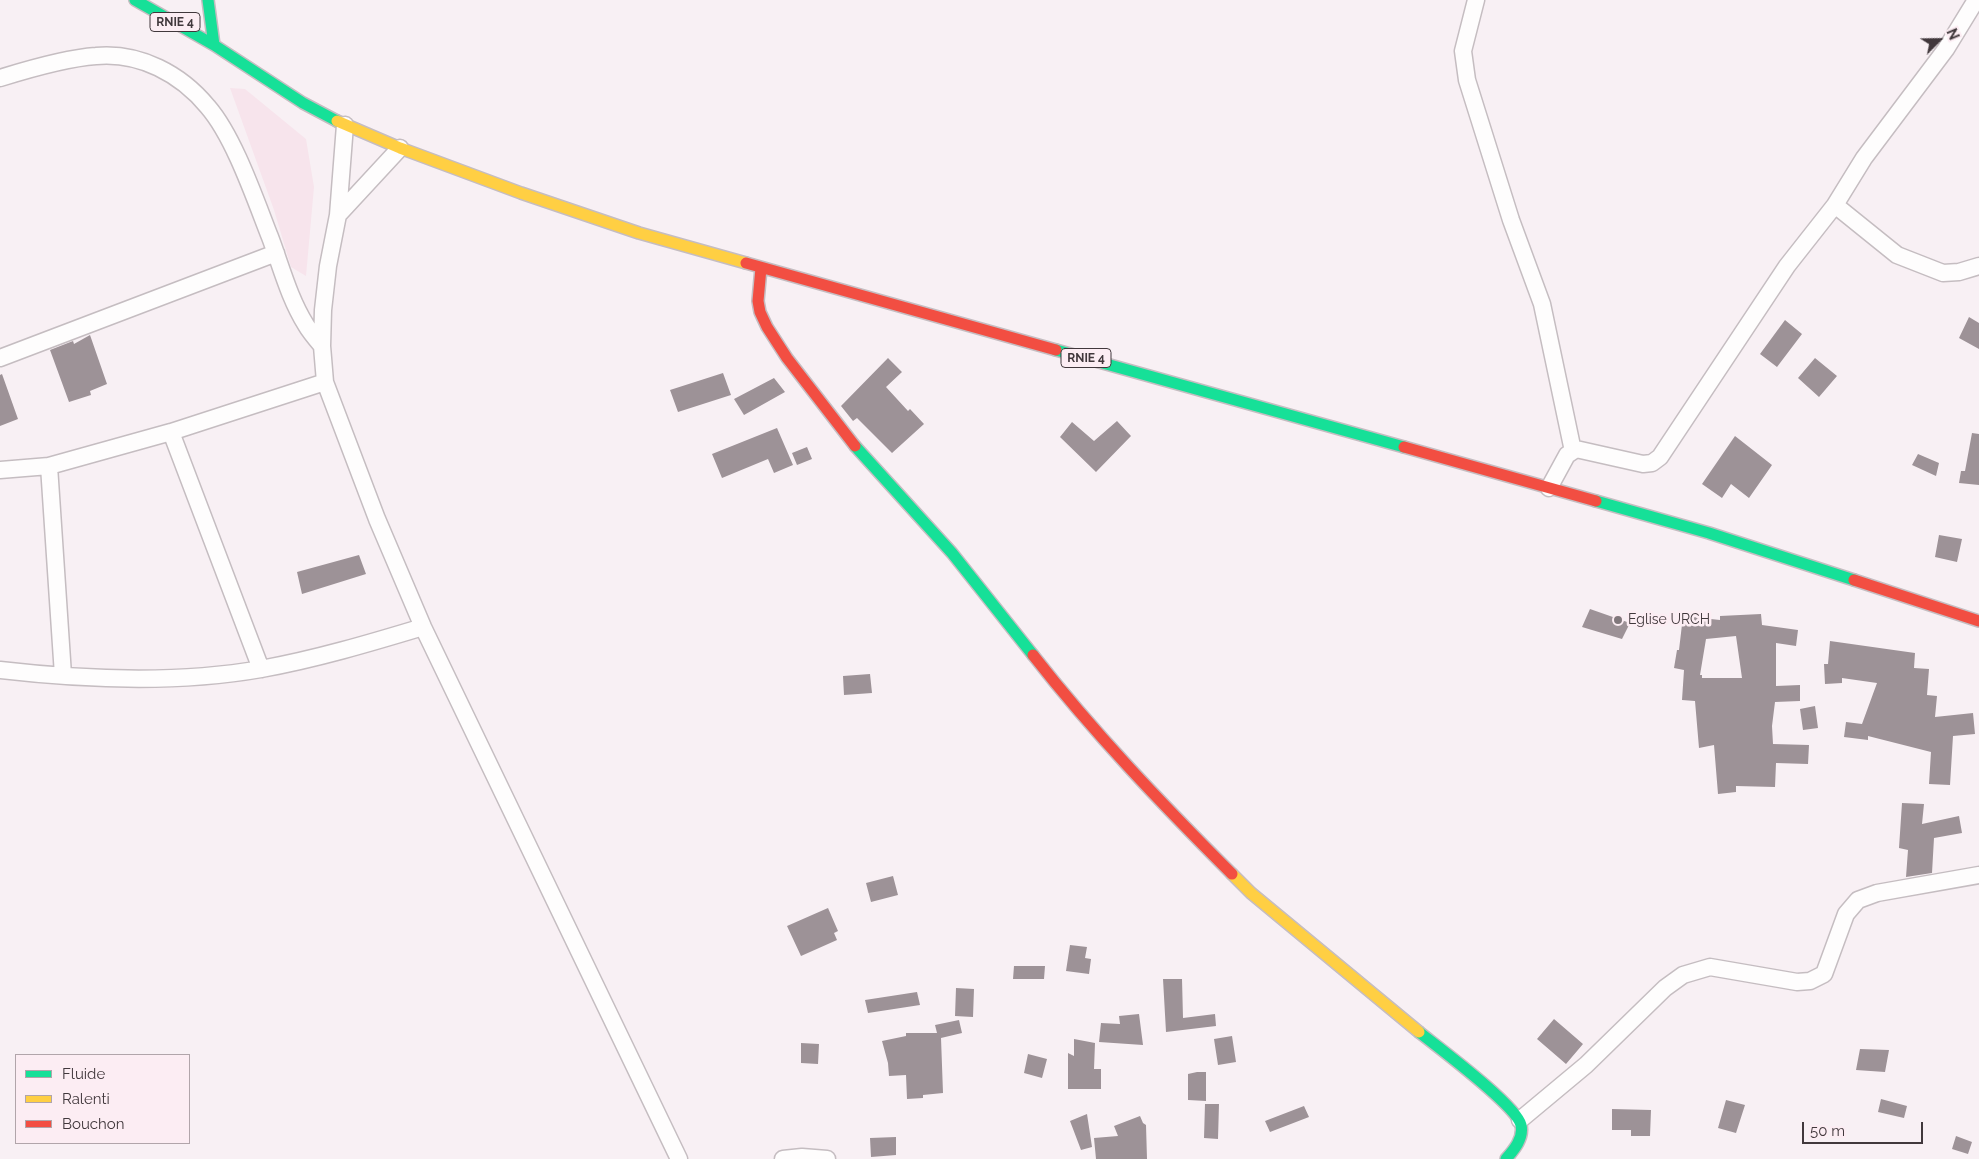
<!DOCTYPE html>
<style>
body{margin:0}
#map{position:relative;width:1979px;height:1159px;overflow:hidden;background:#f8f0f4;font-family:Raleway,sans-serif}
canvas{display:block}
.legend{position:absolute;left:15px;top:1054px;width:175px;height:90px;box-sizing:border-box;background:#fcedf3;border:1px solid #b1a5aa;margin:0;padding:6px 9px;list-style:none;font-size:15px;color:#41383c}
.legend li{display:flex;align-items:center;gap:10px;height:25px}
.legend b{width:25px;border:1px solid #b1a5aa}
.north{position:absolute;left:1914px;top:15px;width:50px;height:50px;-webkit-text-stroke:4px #fcedf3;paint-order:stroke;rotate:67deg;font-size:14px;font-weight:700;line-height:20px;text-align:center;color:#41383c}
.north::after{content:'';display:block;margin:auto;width:18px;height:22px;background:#41383c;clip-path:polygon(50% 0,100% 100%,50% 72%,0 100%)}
.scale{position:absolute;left:1802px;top:1122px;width:121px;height:22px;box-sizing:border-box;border:2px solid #41383c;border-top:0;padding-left:6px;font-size:15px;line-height:18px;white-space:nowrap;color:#41383c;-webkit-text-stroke:4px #fcedf3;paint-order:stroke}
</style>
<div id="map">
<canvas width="1979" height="1159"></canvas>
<ul class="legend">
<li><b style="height:6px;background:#16e098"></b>Fluide</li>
<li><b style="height:6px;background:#ffcf43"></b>Ralenti</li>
<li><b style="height:6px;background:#f24e42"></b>Bouchon</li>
</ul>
<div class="north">N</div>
<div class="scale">50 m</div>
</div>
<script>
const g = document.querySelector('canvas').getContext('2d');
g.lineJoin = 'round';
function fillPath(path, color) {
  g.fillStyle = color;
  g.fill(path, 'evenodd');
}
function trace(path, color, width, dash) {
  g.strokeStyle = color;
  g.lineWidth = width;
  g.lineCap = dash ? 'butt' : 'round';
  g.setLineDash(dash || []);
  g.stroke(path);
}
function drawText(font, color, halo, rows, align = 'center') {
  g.font = font + ' Raleway,sans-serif';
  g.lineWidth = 5;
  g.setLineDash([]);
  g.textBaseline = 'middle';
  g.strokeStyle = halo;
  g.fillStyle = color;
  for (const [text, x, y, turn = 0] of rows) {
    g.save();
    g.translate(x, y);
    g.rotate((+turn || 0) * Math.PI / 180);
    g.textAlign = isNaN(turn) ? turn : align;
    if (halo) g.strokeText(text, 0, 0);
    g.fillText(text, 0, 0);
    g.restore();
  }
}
fillPath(new Path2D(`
 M 230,88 L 245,89 L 306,139 L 314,187 L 306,276 L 291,267 L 274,210 Z`), '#f7e4ec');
fillPath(new Path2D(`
 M 1969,317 L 1979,323 L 1979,349 L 1959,338 Z
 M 1785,320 L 1802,334 L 1777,367 L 1760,354 Z
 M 90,335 L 107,384 L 90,391 L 91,395 L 69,402 L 50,350 L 73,341 L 74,344 Z
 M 888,358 L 902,372 L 886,387 L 908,411 L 910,409 L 924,424 L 892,453 L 857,418 L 853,421 L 841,406 Z
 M 1815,358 L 1837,376 L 1819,397 L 1798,378 Z
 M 723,373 L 731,395 L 678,412 L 670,390 Z
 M 2,374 L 18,419 L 0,426 L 0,375 Z
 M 774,378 L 785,392 L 744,415 L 734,399 Z
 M 1117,421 L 1131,436 L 1096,472 L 1060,437 L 1072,422 L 1094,441 Z
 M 777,428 L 793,465 L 774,473 L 768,459 L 722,478 L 712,454 Z
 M 1972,433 L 1979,434 L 1979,485 L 1959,483 L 1961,471 L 1965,471 Z
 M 1735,436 L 1772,465 L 1749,498 L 1731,484 L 1722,498 L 1702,484 Z
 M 807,447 L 812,459 L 797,465 L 792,453 Z
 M 1918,454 L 1939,463 L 1936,476 L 1912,465 Z
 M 1939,535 L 1962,539 L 1957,562 L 1935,557 Z
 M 359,555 L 366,574 L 302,594 L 297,572 Z
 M 1590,609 L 1630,623 L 1622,639 L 1582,627 Z
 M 1761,614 L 1762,625 L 1798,630 L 1796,646 L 1776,643 L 1776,686 L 1800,685 L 1800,701 L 1775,702 L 1772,726 L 1773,744 L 1809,745 L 1808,764 L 1776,763 L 1775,787 L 1736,786 L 1736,792 L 1718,794 L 1714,745 L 1699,748 L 1695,701 L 1682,700 L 1684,670 L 1674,668 L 1677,650 L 1679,650 L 1683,616 L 1720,620 L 1720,616 ZM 1736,636 L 1742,678 L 1702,678 L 1702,675 L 1700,675 L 1706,639 Z
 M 1830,641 L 1915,653 L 1914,668 L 1929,669 L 1927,695 L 1937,696 L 1935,717 L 1973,713 L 1975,734 L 1953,736 L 1950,785 L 1929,784 L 1931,752 L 1868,736 L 1868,740 L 1844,737 L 1846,722 L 1862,724 L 1877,683 L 1842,678 L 1842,683 L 1825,684 L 1824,664 L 1828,664 Z
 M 870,674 L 872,693 L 844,695 L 843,676 Z
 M 1815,706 L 1818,728 L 1803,730 L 1800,709 Z
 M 1902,803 L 1924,804 L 1922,824 L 1959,816 L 1962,833 L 1934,838 L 1932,873 L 1906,877 L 1908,850 L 1899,848 Z
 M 893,876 L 898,895 L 871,902 L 866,883 Z
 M 828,908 L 838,931 L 834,933 L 837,940 L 801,956 L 787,926 Z
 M 1070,945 L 1087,947 L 1085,958 L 1091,959 L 1089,974 L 1066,971 Z
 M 1014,966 L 1045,966 L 1044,979 L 1013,979 Z
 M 1163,979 L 1182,979 L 1183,1018 L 1215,1014 L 1216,1026 L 1166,1032 Z
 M 956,988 L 974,989 L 973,1017 L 955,1016 Z
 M 917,992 L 920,1005 L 868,1013 L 865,1000 Z
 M 1139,1014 L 1143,1045 L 1099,1042 L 1101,1023 L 1120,1024 L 1119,1016 Z
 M 1554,1019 L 1583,1044 L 1566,1064 L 1537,1039 Z
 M 959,1020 L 962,1033 L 941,1038 L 943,1093 L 923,1095 L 923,1098 L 907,1099 L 906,1075 L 889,1076 L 888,1063 L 882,1041 L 906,1036 L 906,1033 L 937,1033 L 935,1025 Z
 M 1232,1036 L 1236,1062 L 1218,1065 L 1214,1039 Z
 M 1074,1039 L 1095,1043 L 1094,1069 L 1101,1069 L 1101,1089 L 1068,1089 L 1068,1053 L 1074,1056 Z
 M 801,1043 L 819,1044 L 818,1064 L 801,1063 Z
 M 1860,1049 L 1889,1050 L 1885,1072 L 1856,1070 Z
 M 1028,1054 L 1047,1059 L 1042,1078 L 1024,1073 Z
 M 1197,1072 L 1206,1072 L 1206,1101 L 1188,1100 L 1188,1074 Z
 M 1881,1099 L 1907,1106 L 1904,1118 L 1878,1112 Z
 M 1726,1100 L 1745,1105 L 1736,1133 L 1718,1128 Z
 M 1205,1104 L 1219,1104 L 1218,1139 L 1204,1138 Z
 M 1304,1106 L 1309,1117 L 1270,1132 L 1265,1121 Z
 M 1612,1109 L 1651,1110 L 1650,1136 L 1631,1136 L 1631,1130 L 1612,1130 Z
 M 1087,1114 L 1092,1147 L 1081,1150 L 1070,1121 Z
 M 1140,1116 L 1143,1123 L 1146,1125 L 1147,1159 L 1096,1159 L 1094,1138 L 1118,1136 L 1114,1126 Z
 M 1956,1136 L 1972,1142 L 1968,1154 L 1952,1149 Z
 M 896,1137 L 896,1155 L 871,1157 L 870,1138 Z`), '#9d9297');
const street = new Path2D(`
 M 1476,0 L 1463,51 L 1467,80 L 1511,220 L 1542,304 L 1573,451
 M 0,78 C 29,69 66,58 96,56 C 140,52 181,74 208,107 C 234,137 255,199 270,237 C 281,266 289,298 306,325 C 310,332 316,339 322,346
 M 345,125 L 338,215 L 328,266 L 323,310 L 322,346 L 325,382 L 377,519 L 423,627 L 679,1159
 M 1835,205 L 1897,255 L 1943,273 L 1959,272 L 1979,266
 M 338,215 L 400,148
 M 0,358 L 276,253
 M 171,432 L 261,669
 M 49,466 L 63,675
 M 0,470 L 49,466 L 171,432 L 325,382
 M 1549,488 L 1567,455 L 1576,449 L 1643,464 L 1652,463 L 1660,457 L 1787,266 L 1835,205 L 1864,158 L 1946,49 L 1976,0
 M 0,670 C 86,680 176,684 261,669 C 316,659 370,643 423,627
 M 1520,1120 L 1586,1065 L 1665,988 L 1683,975 L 1710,967 L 1797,982 L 1810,981 L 1824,974 L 1846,914 L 1858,900 L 1877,893 L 1979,875
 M 783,1159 L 802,1157 L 827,1159`);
const fast = new Path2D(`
 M 135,0 L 214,45 L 303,103 L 337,121
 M 208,0 L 214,45
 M 1056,350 L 1404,447
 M 855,446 L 952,553 L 1033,655
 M 1596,501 L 1709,533 L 1854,580
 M 1419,1032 C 1439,1048 1516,1105 1521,1125 C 1524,1138 1514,1150 1506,1159`);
const slow = new Path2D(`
 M 337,121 L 400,148 L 521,193 L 639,233 L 746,263
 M 1232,874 L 1251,893 L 1419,1032`);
const jam = new Path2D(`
 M 746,263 L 1056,350
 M 761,268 L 758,301 L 760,312 L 767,327 L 787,358 L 855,446
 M 1404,447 L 1596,501
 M 1854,580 L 1979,621
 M 1033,655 C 1094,733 1162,804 1232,874`);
trace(street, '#c5bdc1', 19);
trace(fast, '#c5bdc1', 14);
trace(slow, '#c5bdc1', 14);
trace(jam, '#c5bdc1', 14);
trace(street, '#fefdfd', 16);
trace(fast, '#16e098', 11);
trace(slow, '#ffcf43', 11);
trace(jam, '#f24e42', 11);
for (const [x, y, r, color] of [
 [1618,620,5,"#81787c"]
]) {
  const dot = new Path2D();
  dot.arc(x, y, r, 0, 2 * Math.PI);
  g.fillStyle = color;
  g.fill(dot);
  trace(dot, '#fcedf3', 2);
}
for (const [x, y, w] of [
 [175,22,50],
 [1086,358,50]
]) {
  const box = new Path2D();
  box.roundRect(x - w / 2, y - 9.5, w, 19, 4);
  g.fillStyle = '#fcedf3';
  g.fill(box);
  trace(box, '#41383c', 1);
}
drawText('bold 12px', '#41383c', null, [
 ["RNIE 4",175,22],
 ["RNIE 4",1086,358]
]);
drawText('14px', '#41383c', '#fcedf3', [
 ["Eglise URCH",1628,620]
], 'left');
</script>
